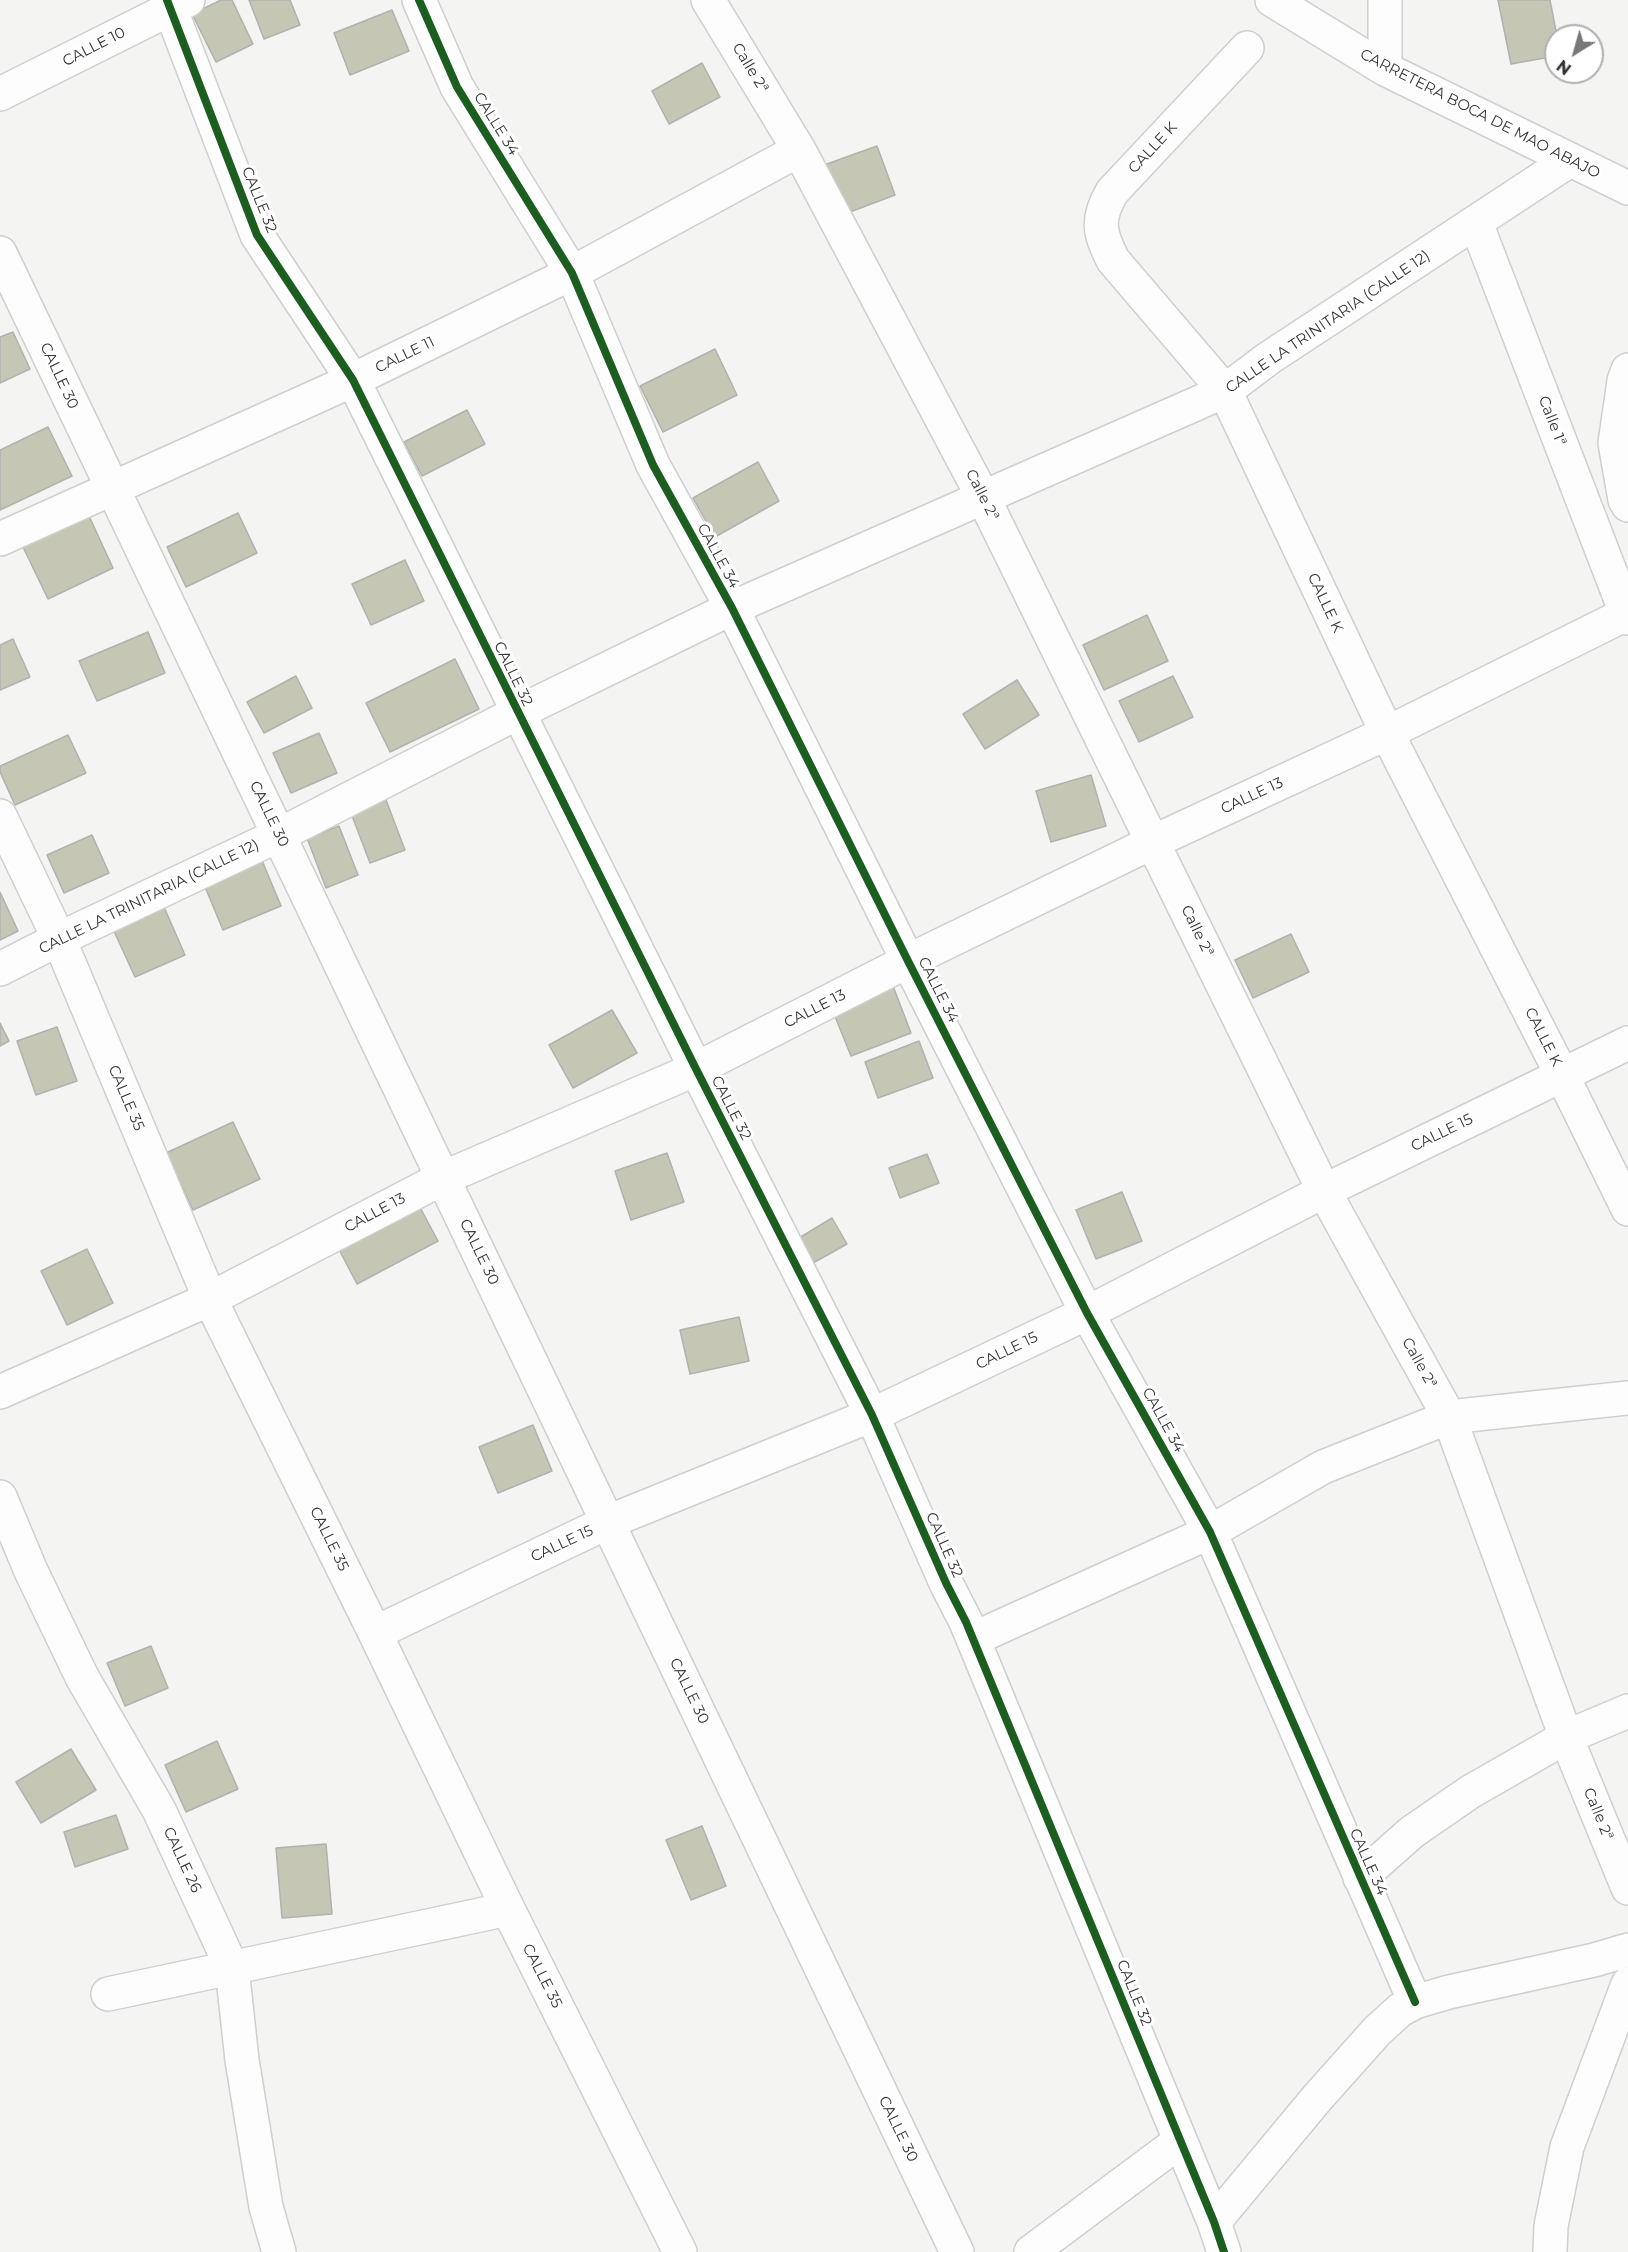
<!DOCTYPE html>
<meta charset="utf-8">
<style>
body{margin:0}
#map{position:relative;width:1628px;height:2252px;overflow:hidden;background:#f4f4f2;font-family:Montserrat,sans-serif}
canvas{display:block}
.north{position:absolute;left:1544px;top:24px;width:60px;height:60px;box-sizing:border-box;background:#fff;border:2px solid #aeafae;border-radius:50%;rotate:217deg;font-size:16px;font-weight:700;line-height:24px;text-align:center;color:#353634}
.north::after{content:'';display:block;margin:auto;width:21px;height:27px;background:#787876;clip-path:polygon(50% 0,100% 100%,50% 72%,0 100%)}
</style>
<div id="map">
<canvas width="1628" height="2252"></canvas>
<div class="north">N</div>
</div>
<script>
const g = document.querySelector('canvas').getContext('2d');
g.lineJoin = 'round';
function fillPath(path, color) {
  g.fillStyle = color;
  g.fill(path, 'evenodd');
}
function trace(path, color, width, dash) {
  g.strokeStyle = color;
  g.lineWidth = width;
  g.lineCap = dash ? 'butt' : 'round';
  g.setLineDash(dash || []);
  g.stroke(path);
}
function drawText(font, color, halo, rows, align = 'center') {
  g.font = font + ' Montserrat,sans-serif';
  g.lineWidth = 6;
  g.setLineDash([]);
  g.textBaseline = 'middle';
  g.strokeStyle = halo;
  g.fillStyle = color;
  for (const [text, x, y, turn = 0] of rows) {
    g.save();
    g.translate(x, y);
    g.rotate((+turn || 0) * Math.PI / 180);
    g.textAlign = isNaN(turn) ? turn : align;
    if (halo) g.strokeText(text, 0, 0);
    g.fillText(text, 0, 0);
    g.restore();
  }
}
const building = new Path2D(`
 M 221,0 L 232,0 L 253,44 L 216,62 L 192,14 Z
 M 249,0 L 290,0 L 300,25 L 264,39 Z
 M 1498,0 L 1550,0 L 1557,36 L 1556,56 L 1511,64 Z
 M 392,10 L 409,51 L 350,75 L 334,33 Z
 M 702,63 L 720,97 L 669,124 L 652,91 Z
 M 877,146 L 895,195 L 842,215 L 824,165 Z
 M 13,332 L 30,369 L 0,383 L 0,337 Z
 M 715,349 L 737,395 L 663,432 L 640,386 Z
 M 467,410 L 485,444 L 422,476 L 404,442 Z
 M 48,427 L 72,476 L 0,510 L 0,450 Z
 M 758,462 L 779,501 L 715,537 L 693,498 Z
 M 238,513 L 257,553 L 186,587 L 167,547 Z
 M 89,516 L 113,568 L 48,599 L 23,547 Z
 M 405,560 L 424,601 L 371,625 L 352,584 Z
 M 1147,615 L 1168,661 L 1104,690 L 1083,645 Z
 M 148,632 L 165,673 L 97,701 L 79,661 Z
 M 13,639 L 30,677 L 0,690 L 0,645 Z
 M 455,659 L 479,709 L 390,752 L 366,703 Z
 M 296,676 L 312,708 L 264,733 L 247,702 Z
 M 1173,676 L 1193,717 L 1139,742 L 1119,701 Z
 M 1017,680 L 1039,715 L 985,749 L 963,714 Z
 M 319,733 L 337,773 L 291,793 L 273,753 Z
 M 68,735 L 86,773 L 15,805 L 0,772 L 0,766 Z
 M 1091,775 L 1106,826 L 1051,842 L 1036,791 Z
 M 386,800 L 405,850 L 370,863 L 351,813 Z
 M 339,826 L 358,875 L 326,888 L 307,838 Z
 M 92,835 L 109,873 L 64,893 L 47,855 Z
 M 261,858 L 281,906 L 223,930 L 203,882 Z
 M 0,892 L 18,931 L 0,940 Z
 M 164,907 L 185,955 L 135,977 L 113,929 Z
 M 1291,934 L 1309,972 L 1253,998 L 1235,960 Z
 M 893,986 L 911,1033 L 851,1056 L 832,1009 Z
 M 612,1010 L 637,1053 L 573,1088 L 549,1045 Z
 M 0,1023 L 9,1041 L 0,1046 Z
 M 57,1027 L 77,1081 L 36,1095 L 17,1041 Z
 M 919,1041 L 933,1078 L 878,1098 L 865,1062 Z
 M 233,1122 L 260,1179 L 193,1210 L 166,1153 Z
 M 667,1153 L 684,1202 L 631,1220 L 615,1171 Z
 M 927,1154 L 939,1183 L 900,1198 L 889,1168 Z
 M 1122,1192 L 1142,1241 L 1096,1259 L 1076,1210 Z
 M 415,1198 L 438,1241 L 357,1284 L 334,1240 Z
 M 832,1218 L 847,1244 L 813,1263 L 799,1238 Z
 M 87,1249 L 113,1303 L 67,1325 L 41,1271 Z
 M 739,1317 L 749,1361 L 690,1374 L 680,1330 Z
 M 533,1425 L 552,1471 L 498,1493 L 479,1447 Z
 M 151,1646 L 168,1688 L 125,1706 L 107,1663 Z
 M 217,1741 L 238,1789 L 186,1812 L 165,1765 Z
 M 71,1749 L 96,1790 L 41,1823 L 16,1782 Z
 M 116,1815 L 128,1849 L 75,1867 L 64,1832 Z
 M 702,1826 L 726,1886 L 691,1900 L 666,1840 Z
 M 326,1844 L 332,1914 L 282,1918 L 276,1848 Z`);
fillPath(building, '#c5c7b4');
trace(building, '#b1b1af', 1.5);
const minor = new Path2D(`
 M 167,0 L 257,235 L 353,380 L 696,1069 L 872,1415 L 946,1583 L 966,1622 L 1214,2222 L 1224,2252
 M 419,0 L 457,87 L 572,273 L 653,465 L 732,608 L 908,961 L 1087,1313 L 1210,1532 L 1415,2002
 M 708,0 L 799,150 L 983,497 L 1324,1191 L 1449,1417 L 1566,1737 L 1628,1888
 M 1272,0 L 1385,69 L 1628,188
 M 1385,0 L 1385,69
 M 1247,48 L 1112,192 C 1096,220 1099,232 1113,260 L 1225,391 L 1387,733 L 1562,1075 L 1628,1209
 M 0,94 L 188,0
 M 1476,223 L 1628,618
 M 0,253 L 957,2252
 M 1628,370 L 1624,381 L 1615,443 L 1625,500 L 1628,505
 M 0,539 L 353,380 L 572,273 L 799,150
 M 0,816 L 59,939 L 210,1299 L 375,1633 L 508,1909 L 680,2252
 M 0,969 L 59,939 L 279,835 L 517,713 L 732,608 L 1225,391 L 1269,358 L 1570,160
 M 0,1392 L 210,1299 L 443,1178 L 696,1069 L 908,961 L 1153,842 L 1387,733 L 1626,614
 M 0,1497 L 31,1571 L 82,1677 L 159,1810 L 232,1968 L 242,2060 L 266,2207 L 279,2252
 M 375,1633 L 608,1522 L 872,1415 L 1087,1313 L 1324,1191 L 1628,1043
 M 973,1639 L 1210,1532 L 1323,1467 L 1449,1417 L 1628,1398
 M 1360,1878 L 1412,1832 L 1470,1792 L 1566,1737 L 1628,1711
 M 108,1994 L 508,1909
 M 1214,2222 L 1318,2097 L 1377,2031 L 1400,2010 L 1415,2002 L 1449,1992 L 1594,1960 L 1628,1950
 M 1031,2252 L 1180,2141
 M 1550,2252 L 1551,2226 L 1567,2147 L 1628,1984`);
trace(minor, '#cfcfcd', 36);
trace(minor, '#fdfdfd', 33);
trace(new Path2D(`
 M 167,0 L 257,235 L 353,380 L 696,1069 L 872,1415 L 946,1583 L 966,1622 L 1214,2222 L 1224,2252
 M 419,0 L 457,87 L 572,273 L 653,465 L 732,608 L 908,961 L 1087,1313 L 1210,1532 L 1415,2002`), '#1b5e20', 8);
drawText('15px', '#353634', '#fff', [
 ["CALLE 10",94,47,-27],
 ["Calle 2ª",750,68,59],
 ["CARRETERA BOCA DE MAO ABAJO",1480,114,27],
 ["CALLE 34",496,124,58],
 ["CALLE K",1153,148,-47],
 ["CALLE 32",259,200,68],
 ["CALLE LA TRINITARIA (CALLE 12)",1328,322,-34],
 ["CALLE 11",405,355,-26],
 ["CALLE 30",59,376,65],
 ["Calle 1ª",1552,421,69],
 ["Calle 2ª",982,495,63],
 ["CALLE 34",718,556,61],
 ["CALLE K",1325,603,65],
 ["CALLE 32",513,674,64],
 ["CALLE 13",1252,796,-25],
 ["CALLE 30",269,814,64],
 ["CALLE LA TRINITARIA (CALLE 12)",149,897,-26],
 ["Calle 2ª",1197,931,64],
 ["CALLE 34",938,990,63],
 ["CALLE 13",815,1009,-27],
 ["CALLE K",1543,1037,63],
 ["CALLE 35",126,1098,67],
 ["CALLE 32",731,1108,63],
 ["CALLE 15",1442,1133,-26],
 ["CALLE 13",375,1213,-28],
 ["CALLE 30",479,1252,64],
 ["CALLE 15",1007,1351,-26],
 ["Calle 2ª",1419,1363,61],
 ["CALLE 34",1163,1420,61],
 ["CALLE 35",329,1539,64],
 ["CALLE 15",562,1544,-25],
 ["CALLE 32",944,1545,66],
 ["CALLE 30",689,1691,64],
 ["Calle 2ª",1598,1814,68],
 ["CALLE 26",182,1860,65],
 ["CALLE 34",1368,1862,66],
 ["CALLE 35",542,1976,63],
 ["CALLE 32",1134,1993,68],
 ["CALLE 30",898,2129,64]
]);
</script>
